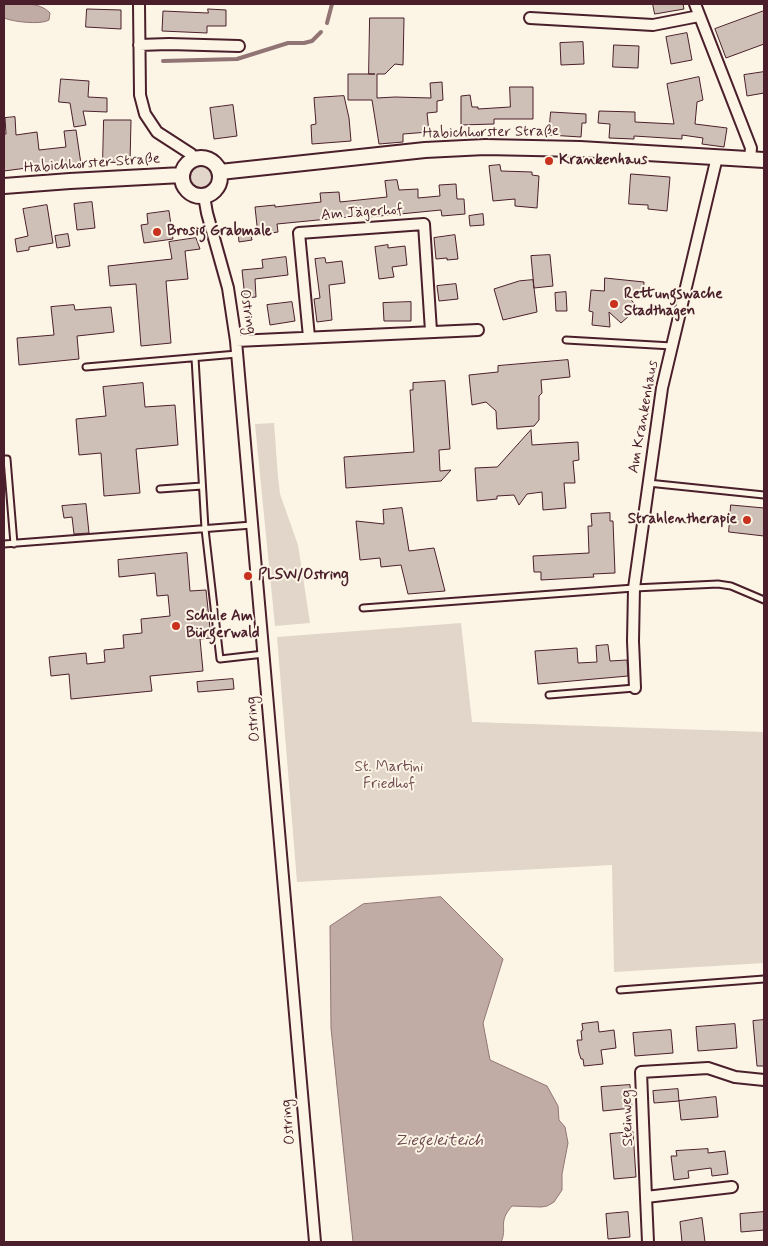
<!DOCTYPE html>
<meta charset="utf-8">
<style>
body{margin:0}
#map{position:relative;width:768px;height:1246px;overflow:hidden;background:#fcf5e5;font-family:Mynerve,sans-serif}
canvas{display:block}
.frame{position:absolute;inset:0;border:5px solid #4a1f2b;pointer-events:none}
</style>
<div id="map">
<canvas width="768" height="1246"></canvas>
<div class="frame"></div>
</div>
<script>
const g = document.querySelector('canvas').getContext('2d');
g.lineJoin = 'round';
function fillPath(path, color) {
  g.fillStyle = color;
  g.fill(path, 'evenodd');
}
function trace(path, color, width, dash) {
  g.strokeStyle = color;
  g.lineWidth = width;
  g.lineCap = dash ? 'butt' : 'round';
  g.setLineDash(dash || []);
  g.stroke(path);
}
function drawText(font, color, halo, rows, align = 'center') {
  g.font = font + ' Mynerve,sans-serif';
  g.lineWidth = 4;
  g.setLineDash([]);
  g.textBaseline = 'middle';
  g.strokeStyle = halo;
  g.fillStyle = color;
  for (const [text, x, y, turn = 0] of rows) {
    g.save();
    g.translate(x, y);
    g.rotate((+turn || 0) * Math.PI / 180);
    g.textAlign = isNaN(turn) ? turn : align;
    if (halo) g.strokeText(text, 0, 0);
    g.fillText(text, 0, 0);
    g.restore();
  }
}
fillPath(new Path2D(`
 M191 177a10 10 0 1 1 20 0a10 10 0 1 1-20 0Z
 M 274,423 L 278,477 L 280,494 L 298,545 L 310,623 L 275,626 L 255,424 Z
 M 461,623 L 472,722 L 764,732 L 764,963 L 614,972 L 612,865 L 297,882 L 277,637 Z`), '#e2d5ca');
const water = new Path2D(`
 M 4,4 C 19,4 39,1 50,13 L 49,20 C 41,25 13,22 4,18 Z
 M 441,897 L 503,959 L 483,1023 L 490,1060 L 547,1086 L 558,1106 L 559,1120 L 565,1127 L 568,1143 L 562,1174 L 562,1190 L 554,1202 L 547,1206 L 541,1207 L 512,1206 C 497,1223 508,1227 501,1242 L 353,1242 L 331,1028 L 330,926 L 363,904 Z`);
fillPath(water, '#c0aca5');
trace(water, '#917474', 1);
trace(new Path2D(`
 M 327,23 L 332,4
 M 163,61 L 237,59 L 288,43 L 304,43 L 312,41 L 321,32`), '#917474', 4);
const building = new Path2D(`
 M 653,4 L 683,4 L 684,9 L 655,14 Z
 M 87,9 L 121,10 L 121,29 L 86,27 Z
 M 208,9 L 226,10 L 226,26 L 207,26 L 207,33 L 162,31 L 163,11 L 208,13 Z
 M 764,11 L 764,44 L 726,58 L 715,29 Z
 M 370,18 L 404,18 L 403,65 L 395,64 L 385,74 L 377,74 L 377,98 L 395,97 L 431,98 L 430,83 L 442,82 L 443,100 L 437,101 L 437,112 L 427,113 L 429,132 L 403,134 L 403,142 L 379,144 L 372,100 L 348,100 L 348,74 L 375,74 L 369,74 Z
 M 687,33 L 692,60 L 671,64 L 666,37 Z
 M 583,42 L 584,64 L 561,65 L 560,43 Z
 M 614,45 L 639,46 L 638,68 L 613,67 Z
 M 764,72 L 764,93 L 747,96 L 744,75 Z
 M 699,77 L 703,100 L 697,102 L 695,124 L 727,128 L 724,147 L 702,144 L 703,138 L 682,135 L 682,139 L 634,136 L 634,139 L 609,138 L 610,124 L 598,123 L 599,111 L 635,112 L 635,122 L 674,124 L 667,84 Z
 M 61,79 L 89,81 L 88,97 L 107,98 L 107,112 L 83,111 L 86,125 L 74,127 L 70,103 L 59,102 Z
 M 510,87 L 533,87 L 533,119 L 494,119 L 494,124 L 461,125 L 461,96 L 470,95 L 472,107 L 478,107 L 478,109 L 510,107 Z
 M 344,96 L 349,118 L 351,141 L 312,144 L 311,125 L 316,124 L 314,98 Z
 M 233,105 L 237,136 L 214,139 L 210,108 Z
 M 551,112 L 586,114 L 586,123 L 582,123 L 581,137 L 549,135 Z
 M 15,117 L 16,135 L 37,132 L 39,150 L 66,147 L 64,131 L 76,130 L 81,164 L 57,167 L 57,164 L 4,171 L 4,134 L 6,134 L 5,118 Z
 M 104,120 L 131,120 L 130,163 L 103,162 Z
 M 500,165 L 501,171 L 532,172 L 532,175 L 539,176 L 537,208 L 515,206 L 515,199 L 493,201 L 489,166 Z
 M 631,174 L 670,177 L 667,211 L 648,209 L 648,205 L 629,204 Z
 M 397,180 L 399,190 L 418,189 L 418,198 L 440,196 L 439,185 L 456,184 L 457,199 L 464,199 L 465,214 L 442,216 L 441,210 L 369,217 L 369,215 L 277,224 L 278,232 L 258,235 L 255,207 L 275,205 L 275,207 L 321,202 L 320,193 L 339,192 L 340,202 L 387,197 L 385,181 Z
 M 92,202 L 95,228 L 77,230 L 74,204 Z
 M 47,205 L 53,243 L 29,247 L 29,250 L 17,252 L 15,239 L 28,236 L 23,209 Z
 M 169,211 L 173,239 L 144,243 L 141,225 L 148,224 L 147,214 Z
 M 483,214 L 484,225 L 470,226 L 469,216 Z
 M 250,230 L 252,240 L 239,242 L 238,232 Z
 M 68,234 L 70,246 L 57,248 L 55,236 Z
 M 455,235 L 458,259 L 447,260 L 447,258 L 436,259 L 434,238 Z
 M 196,238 L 200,249 L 185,251 L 188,279 L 166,281 L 171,343 L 141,346 L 136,284 L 110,286 L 108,266 L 172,259 L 169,242 Z
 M 388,245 L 388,248 L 405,246 L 407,265 L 392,267 L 394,277 L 379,279 L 375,247 Z
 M 550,255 L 553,286 L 534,288 L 531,256 Z
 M 286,257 L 288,275 L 255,279 L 256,297 L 245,298 L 242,270 L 263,268 L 262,260 Z
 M 325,258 L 326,263 L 342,261 L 345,283 L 329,285 L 332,320 L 317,322 L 314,299 L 320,298 L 315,259 Z
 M 605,278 L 644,282 L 643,298 L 628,296 L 638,308 L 621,323 L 609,312 L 610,327 L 592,325 L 593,312 L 589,311 L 591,290 L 604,291 Z
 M 533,280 L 537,312 L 503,320 L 494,289 L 519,281 Z
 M 456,284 L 458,299 L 439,301 L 437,286 Z
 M 566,292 L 567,311 L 556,311 L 555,293 Z
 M 292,302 L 295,321 L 270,325 L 267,305 Z
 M 411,302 L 411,321 L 384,321 L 383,303 Z
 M 74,305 L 75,310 L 111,307 L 114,332 L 77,336 L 79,359 L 19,365 L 17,338 L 54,335 L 51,307 Z
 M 568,360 L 570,377 L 541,380 L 542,393 L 539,396 L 539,420 L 534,426 L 497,429 L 496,411 L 486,402 L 472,405 L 469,375 L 498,372 L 498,366 Z
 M 445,381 L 450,449 L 439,450 L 440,471 L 451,470 L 441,481 L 346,488 L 344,457 L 414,452 L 410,390 L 413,390 L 413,383 Z
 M 143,383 L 145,407 L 175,405 L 178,445 L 136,449 L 140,493 L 104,496 L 101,453 L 79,455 L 76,419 L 106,416 L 103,387 Z
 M 531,430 L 532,445 L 578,442 L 579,460 L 573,461 L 575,483 L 564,483 L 566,508 L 543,510 L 542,492 L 527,494 L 519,505 L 514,495 L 497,496 L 497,499 L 477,501 L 475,468 L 497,467 Z
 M 86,504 L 89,533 L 74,534 L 72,517 L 64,518 L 62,506 Z
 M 731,505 L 764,508 L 764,536 L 729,532 Z
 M 402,508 L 409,551 L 434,548 L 445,591 L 408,594 L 401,565 L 381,567 L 380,558 L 360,560 L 356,521 L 384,524 L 383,510 Z
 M 610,513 L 610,521 L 613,521 L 615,573 L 593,574 L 594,577 L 541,580 L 541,572 L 534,572 L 533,556 L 589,553 L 588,526 L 592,526 L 591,514 Z
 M 187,553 L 190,591 L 206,590 L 211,638 L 200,639 L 203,671 L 150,676 L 152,691 L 71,699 L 69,674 L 51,676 L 49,657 L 86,653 L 87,664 L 105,662 L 104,650 L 124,648 L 123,635 L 142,633 L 141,619 L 170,616 L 168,595 L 157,596 L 155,573 L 119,577 L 118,560 Z
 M 608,645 L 610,661 L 627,660 L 628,676 L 538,684 L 535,651 L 577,648 L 578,663 L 597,662 L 596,646 Z
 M 233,679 L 234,689 L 198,692 L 197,682 Z
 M 764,1020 L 764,1066 L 757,1066 L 753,1021 Z
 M 598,1022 L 599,1032 L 614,1030 L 616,1048 L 601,1050 L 603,1064 L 584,1066 L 583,1059 L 581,1059 L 579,1053 L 577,1040 L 582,1040 L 581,1031 L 583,1030 L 582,1024 Z
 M 735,1024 L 737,1048 L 698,1051 L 696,1027 Z
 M 671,1030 L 673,1053 L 635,1056 L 633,1033 Z
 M 630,1085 L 632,1108 L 603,1111 L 601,1087 Z
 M 678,1089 L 679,1101 L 654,1103 L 653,1091 Z
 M 716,1097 L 718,1117 L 681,1120 L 679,1101 Z
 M 633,1132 L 636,1177 L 614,1179 L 610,1134 Z
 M 708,1149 L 708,1153 L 725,1151 L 728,1174 L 712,1176 L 711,1168 L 688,1171 L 689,1178 L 674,1180 L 671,1156 L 677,1156 L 676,1151 Z
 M 628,1212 L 630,1237 L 608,1239 L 606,1214 Z
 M 764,1212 L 764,1230 L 741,1232 L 740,1214 Z
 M 702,1218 L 705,1242 L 682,1242 L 680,1222 Z`);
fillPath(building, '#cfc0b7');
trace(building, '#4a1f2b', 1);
const lane = new Path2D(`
 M 566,340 L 672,346
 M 195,358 L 205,529 L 220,659 L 264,654
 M 86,367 L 237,354
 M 4,459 L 7,459 L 14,544
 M 648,483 L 764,495
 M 160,489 L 202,486
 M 4,544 L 252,525
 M 363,608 L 634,588 L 718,584 L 731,586 L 764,600
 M 549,695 L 635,688
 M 620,990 L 764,979`);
const street = new Path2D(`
 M 139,4 L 140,95 L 145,114 L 157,132 L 191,154 L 194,159
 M 695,4 L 751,148 L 750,159
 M 530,18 L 653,25 L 699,16
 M 139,45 L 169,44 L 239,46
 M 204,196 L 207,213 L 228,288 L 236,341 L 315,1242
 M 309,337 L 299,233 L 424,224 L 431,331
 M 236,341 L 478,330
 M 635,688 L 633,641 L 634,588 L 662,388 L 717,157
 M 646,1197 L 641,1072 L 708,1068 L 735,1077 L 764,1080
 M 648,1242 L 646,1197 L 732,1187`);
const secondary = new Path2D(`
 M182 177a19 19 0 1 1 38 0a19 19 0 1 1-38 0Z
 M 220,172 L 425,150 L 485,147 L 580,149 L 764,160
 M 4,186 L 70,181 L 182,175`);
trace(lane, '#4a1f2b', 9);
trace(street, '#4a1f2b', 14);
trace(secondary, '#4a1f2b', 18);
trace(lane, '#fcf5e5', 5);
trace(street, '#fcf5e5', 10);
trace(secondary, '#fcf5e5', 14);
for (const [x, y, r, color] of [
 [549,161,5,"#c8321e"],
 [157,232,5,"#c8321e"],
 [614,304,5,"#c8321e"],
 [747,520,5,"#c8321e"],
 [248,576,5,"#c8321e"],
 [176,626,5,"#c8321e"]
]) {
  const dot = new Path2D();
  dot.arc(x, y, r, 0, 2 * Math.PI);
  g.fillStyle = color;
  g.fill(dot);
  trace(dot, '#fcf5e5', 2);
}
drawText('15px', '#4a1f2b', '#fcf5e5', [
 ["Habichhorster Straße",491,133,-1],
 ["Habichhorster Straße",92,164,-4],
 ["Am Jägerhof",362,213,-4],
 ["Ostring",247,312,81],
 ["Am Krankenhaus",644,417,-80],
 ["Ostring",254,719,-95],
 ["Steinweg",628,1118,-92],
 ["Ostring",289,1122,-95]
]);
drawText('bold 15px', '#4a1f2b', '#fcf5e5', [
 ["Krankenhaus",559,161],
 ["Brosig Grabmale",167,232],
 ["Rettungswache",624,295],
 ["Stadthagen",624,312],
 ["Strahlentherapie",737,520,"right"],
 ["PLSW/Ostring",258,576],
 ["Schule Am",186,617],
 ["Bürgerwald",186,634]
], 'left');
drawText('15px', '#704c53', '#fcf5e5', [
 ["St. Martini",389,768],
 ["Friedhof",389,785]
]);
drawText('italic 16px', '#6d4950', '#fcf5e5', [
 ["Ziegeleiteich",439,1142]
]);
</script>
